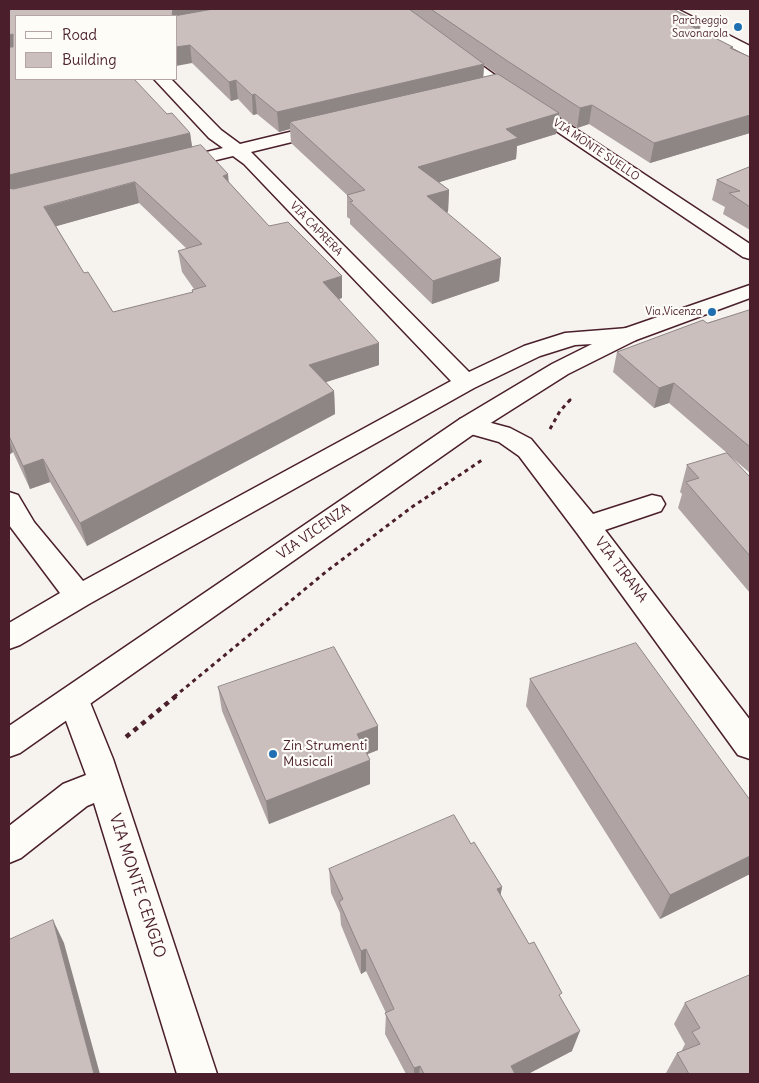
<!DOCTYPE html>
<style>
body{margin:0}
#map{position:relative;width:759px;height:1083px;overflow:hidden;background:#f6f3ef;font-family:Delius,sans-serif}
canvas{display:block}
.frame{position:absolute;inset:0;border:10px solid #4a1f2b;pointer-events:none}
.legend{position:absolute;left:15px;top:15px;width:162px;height:65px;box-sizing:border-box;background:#fdfcf7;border:1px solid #b5a4a5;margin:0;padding:6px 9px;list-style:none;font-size:15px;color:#4a1f2b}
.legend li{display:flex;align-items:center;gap:10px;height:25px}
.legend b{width:25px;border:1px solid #b5a4a5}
</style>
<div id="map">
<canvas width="759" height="1083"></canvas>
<div class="frame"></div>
<ul class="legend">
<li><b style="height:6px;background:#fdfcf7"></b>Road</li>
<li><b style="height:14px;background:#cbbfbe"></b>Building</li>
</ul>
</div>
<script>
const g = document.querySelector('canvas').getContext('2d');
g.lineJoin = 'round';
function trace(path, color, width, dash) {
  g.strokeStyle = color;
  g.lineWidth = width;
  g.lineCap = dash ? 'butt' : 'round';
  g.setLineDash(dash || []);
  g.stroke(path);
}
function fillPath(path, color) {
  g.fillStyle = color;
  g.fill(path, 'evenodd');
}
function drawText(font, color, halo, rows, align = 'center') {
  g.font = font + ' Delius,sans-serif';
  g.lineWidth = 4.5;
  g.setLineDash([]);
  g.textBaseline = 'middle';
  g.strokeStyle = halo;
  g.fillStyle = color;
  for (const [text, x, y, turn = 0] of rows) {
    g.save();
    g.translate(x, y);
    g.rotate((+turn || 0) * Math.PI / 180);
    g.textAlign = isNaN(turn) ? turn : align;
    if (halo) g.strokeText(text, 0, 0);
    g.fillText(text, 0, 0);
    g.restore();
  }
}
const minor = new Path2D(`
 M 387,9 L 403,9 L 506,83 L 750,244 L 750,259 L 743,257 L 494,89 Z
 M 659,9 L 677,9 L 750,46 L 750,57 L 661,12 Z
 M 154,79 L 171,79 L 221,130 L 240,144 L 327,123 L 333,124 L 336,128 L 333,132 L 251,152 L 469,372 L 524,346 L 565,333 L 628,328 L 636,330 L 639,335 L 636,340 L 628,342 L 575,345 L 540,356 L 474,388 L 89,604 L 20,645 L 9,649 L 9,623 L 60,593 L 9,525 L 9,492 L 18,495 L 34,522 L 83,581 L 451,381 L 244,164 L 233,156 L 175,170 L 169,169 L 166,165 L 169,161 L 223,148 L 209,138 Z
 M 469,417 L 510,428 L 531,439 L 593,514 L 652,495 L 661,497 L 665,504 L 661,511 L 605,530 L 750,720 L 750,759 L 738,755 L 577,533 L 519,456 L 499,442 L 460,431 L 457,425 L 460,419 Z
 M 74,686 L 85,690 L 113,759 L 217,1074 L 177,1074 L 94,803 L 87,806 L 21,858 L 9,863 L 9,826 L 63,784 L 86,775 L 58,699 L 63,690 Z`);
const major = new Path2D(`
 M 750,285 L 750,298 L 636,340 L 568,374 L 478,431 L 20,753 L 9,757 L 9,726 L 460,419 L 552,364 L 620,330 Z`);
trace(minor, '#4a1f2b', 3);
trace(major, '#4a1f2b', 3);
trace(new Path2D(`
 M 569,401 L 571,399`), '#4a1f2b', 2.5, [3, 3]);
trace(new Path2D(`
 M 550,429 L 560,411 L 570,400
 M 174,697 L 327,571 L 412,507 L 482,460`), '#4a1f2b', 3, [4, 4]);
trace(new Path2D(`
 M 126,737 L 176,696`), '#4a1f2b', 4.5, [5, 5]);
fillPath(minor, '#fdfcf7');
fillPath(major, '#fdfcf7');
fillPath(new Path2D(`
 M 9,9 L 673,9 L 701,23 L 700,30 L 733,47 L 733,49 L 750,57 L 750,133 L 650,163 L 589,124 L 577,128 L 559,116 L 556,134 L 517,146 L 516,159 L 439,182 L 449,190 L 448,212 L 446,213 L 501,258 L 499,281 L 432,304 L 350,224 L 350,219 L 347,217 L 347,195 L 291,143 L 290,129 L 279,132 L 257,114 L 253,115 L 238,99 L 231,101 L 192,63 L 16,16 L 167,114 L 190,133 L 192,147 L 228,181 L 269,226 L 342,276 L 342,298 L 339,299 L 379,365 L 326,382 L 334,391 L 335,414 L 87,546 L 50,482 L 30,489 L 13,452 L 9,455 ZM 484,65 L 497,74 L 483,77 ZM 139,203 L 187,249 L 178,251 L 182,272 L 194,289 L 192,290 L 192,293 L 113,312 L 84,273 L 56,226 Z
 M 750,167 L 750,230 L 723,214 L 725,207 L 712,200 L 717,180 Z
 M 750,310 L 750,473 L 730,456 L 750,477 L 750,593 L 678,508 L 682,494 L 680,492 L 687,465 L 727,453 L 669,403 L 654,408 L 613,372 L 617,352 L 707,323 Z
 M 530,679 L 750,800 L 750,874 L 660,919 L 526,706 Z
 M 218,687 L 378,750 L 367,754 L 370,784 L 269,824 L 222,711 Z
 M 471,844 L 502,887 L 500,895 L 560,998 L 572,1051 L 528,1074 L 406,1074 L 385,1034 L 386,1013 L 366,971 L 361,974 L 341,925 L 340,913 L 331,893 L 329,869 Z
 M 685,1003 L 750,1074 L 667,1074 L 666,1073 L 677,1053 L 681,1052 L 685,1044 L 674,1024 Z`), '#afa4a3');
fillPath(new Path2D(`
 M 173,9 L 248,9 L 172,16 Z
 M 701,23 L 697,42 L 691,26 Z
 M 13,34 L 16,48 L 9,54 L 9,35 Z
 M 190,45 L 192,63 L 176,66 L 176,47 Z
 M 484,64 L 483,83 L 290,122 L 290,129 L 279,132 L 277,112 Z
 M 236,80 L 238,99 L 231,101 L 229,82 Z
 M 255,94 L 257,114 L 253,115 L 252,95 Z
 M 592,105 L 589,124 L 577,128 L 580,108 Z
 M 559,113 L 556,134 L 517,146 L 516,159 L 417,189 L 418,167 L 506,129 Z
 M 750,115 L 750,133 L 650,163 L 654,143 Z
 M 190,133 L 193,153 L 9,199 L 9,175 Z
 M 228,174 L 230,195 L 223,176 Z
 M 135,182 L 139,203 L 50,228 L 44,207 Z
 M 449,190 L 448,212 L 426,218 L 427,196 Z
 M 501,258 L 499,281 L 432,304 L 433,281 Z
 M 342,276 L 342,298 L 324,303 L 323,282 Z
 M 379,343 L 379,365 L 311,387 L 309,365 Z
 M 674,383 L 669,403 L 654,408 L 659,388 Z
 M 334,391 L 335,414 L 87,546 L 80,523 Z
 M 9,439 L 13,452 L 9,455 Z
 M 43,459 L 50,482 L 30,489 L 23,466 Z
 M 378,726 L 378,750 L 358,758 L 357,734 Z
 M 370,760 L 370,784 L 269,824 L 266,801 Z
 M 750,856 L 750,874 L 660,919 L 670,895 Z
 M 502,887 L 498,910 L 497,889 Z
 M 53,920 L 64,943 L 100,1074 L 94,1074 Z
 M 366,949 L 366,971 L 361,974 L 361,951 Z
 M 580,1031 L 572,1051 L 528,1074 L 509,1074 L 511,1066 Z
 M 420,1066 L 419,1074 L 414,1074 L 414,1068 Z`), '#8e8685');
const building = new Path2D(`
 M 9,9 L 173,9 L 172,14 L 174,16 L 213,9 L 409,9 L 484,64 L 277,112 L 255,94 L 252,95 L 236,80 L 229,82 L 190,45 L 176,47 L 176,16 L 16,16 L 16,79 L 134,79 L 167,114 L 172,113 L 190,133 L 9,175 L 9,47 L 13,47 L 13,34 L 9,35 Z
 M 431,9 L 673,9 L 701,23 L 691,26 L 733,47 L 730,48 L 750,57 L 750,115 L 654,143 L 592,105 L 580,108 L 509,62 Z
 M 498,74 L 559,113 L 506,129 L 518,138 L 418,167 L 449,190 L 427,196 L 501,258 L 433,281 L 350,202 L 353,201 L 347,195 L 365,190 L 290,122 Z
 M 201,145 L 228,174 L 223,176 L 269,226 L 288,222 L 342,276 L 323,282 L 379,343 L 309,365 L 334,391 L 80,523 L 43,459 L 23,466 L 9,436 L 9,188 L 13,189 ZM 135,182 L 202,244 L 178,251 L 206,286 L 192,290 L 193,292 L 113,312 L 88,272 L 84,273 L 44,207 Z
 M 750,167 L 750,207 L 729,193 L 740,191 L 717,180 Z
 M 750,310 L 750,447 L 674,383 L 659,388 L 617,352 L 703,320 L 707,323 Z
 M 727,453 L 750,477 L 750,556 L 686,482 L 699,478 L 687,465 Z
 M 636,643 L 750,800 L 750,856 L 670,895 L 530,679 Z
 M 334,647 L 378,726 L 357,734 L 370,760 L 266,801 L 218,687 Z
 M 454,815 L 471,844 L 474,842 L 502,887 L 497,889 L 529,944 L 534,942 L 562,993 L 559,995 L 580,1031 L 511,1066 L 515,1074 L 424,1074 L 420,1066 L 414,1068 L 385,1013 L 394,1009 L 366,949 L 361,951 L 339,902 L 343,899 L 329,869 Z
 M 53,920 L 94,1074 L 9,1074 L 9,940 Z
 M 750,975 L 750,1074 L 689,1074 L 677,1053 L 700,1044 L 692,1032 L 700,1028 L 685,1003 Z`);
fillPath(building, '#cbbfbe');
trace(building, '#8e8685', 1);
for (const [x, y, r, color] of [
 [738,27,5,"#1f6fb2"],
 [712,312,5,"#1f6fb2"],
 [273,754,5,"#1f6fb2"]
]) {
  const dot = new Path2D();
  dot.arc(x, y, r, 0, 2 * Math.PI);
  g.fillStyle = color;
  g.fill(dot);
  trace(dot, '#fdfcf7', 2);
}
drawText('11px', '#4a1f2b', '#fdfcf7', [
 ["Parcheggio",728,21],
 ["Savonarola",728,34],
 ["Via Vicenza",702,312]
], 'right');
drawText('11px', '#4a1f2b', '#fdfcf7', [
 ["VIA MONTE SUELLO",596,150,34],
 ["VIA CAPRERA",316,229,46]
]);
drawText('14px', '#4a1f2b', '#fdfcf7', [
 ["VIA VICENZA",314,532,-35],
 ["VIA TIRANA",621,570,53]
]);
drawText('14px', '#4a1f2b', '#fdfcf7', [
 ["Zin Strumenti",283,746],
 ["Musicali",283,762]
], 'left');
drawText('16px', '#4a1f2b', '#fdfcf7', [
 ["VIA MONTE CENGIO",137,886,72]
]);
</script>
